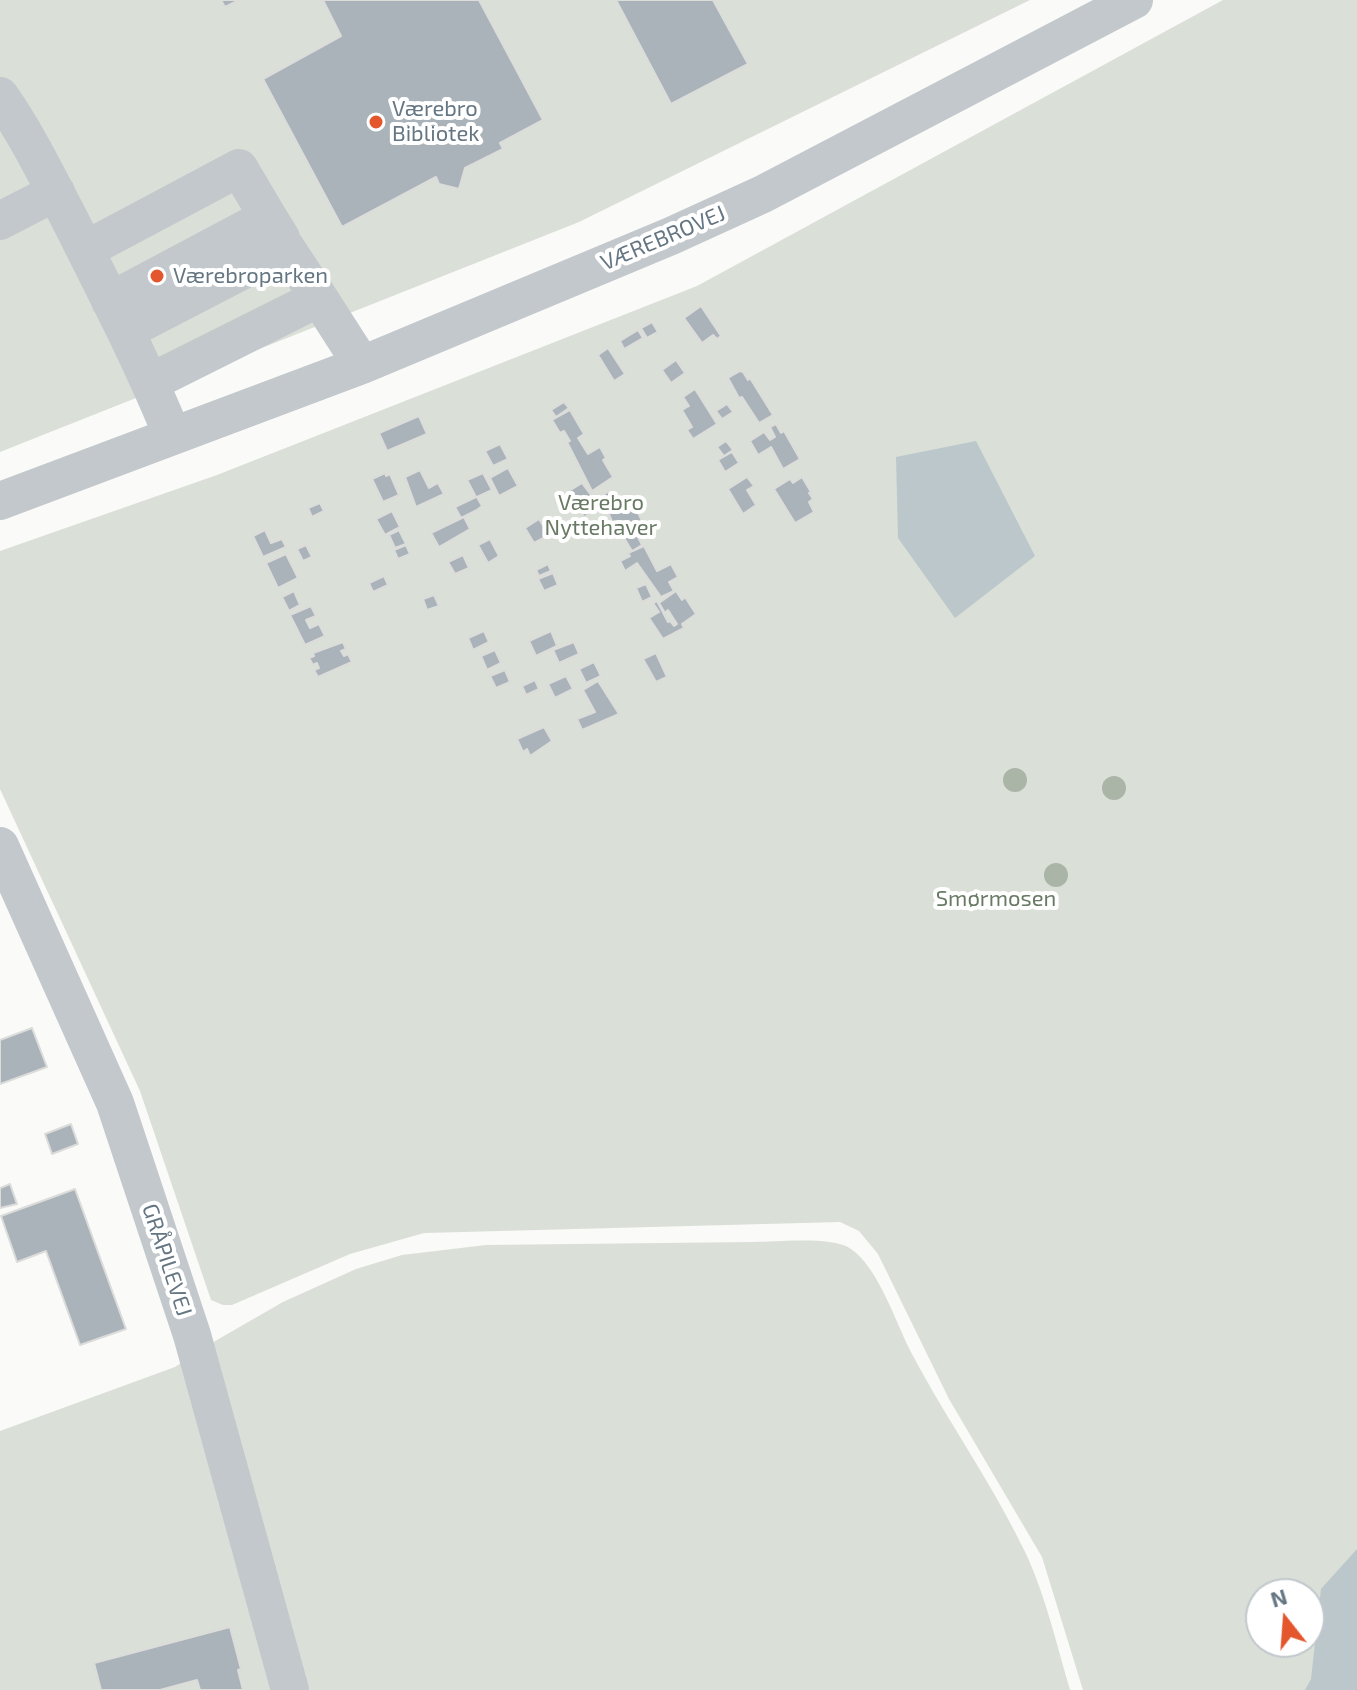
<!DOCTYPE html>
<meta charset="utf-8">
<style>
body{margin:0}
#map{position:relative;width:1357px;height:1690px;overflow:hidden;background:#fafaf8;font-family:"Exo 2",sans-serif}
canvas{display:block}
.north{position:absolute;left:1245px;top:1578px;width:80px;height:80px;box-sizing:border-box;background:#fff;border:2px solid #c1c8cd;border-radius:50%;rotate:343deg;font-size:22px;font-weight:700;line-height:32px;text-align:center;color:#657683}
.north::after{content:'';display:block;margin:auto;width:28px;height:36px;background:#e4572e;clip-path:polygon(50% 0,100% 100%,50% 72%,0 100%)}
</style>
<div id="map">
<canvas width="1357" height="1690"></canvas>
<div class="north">N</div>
</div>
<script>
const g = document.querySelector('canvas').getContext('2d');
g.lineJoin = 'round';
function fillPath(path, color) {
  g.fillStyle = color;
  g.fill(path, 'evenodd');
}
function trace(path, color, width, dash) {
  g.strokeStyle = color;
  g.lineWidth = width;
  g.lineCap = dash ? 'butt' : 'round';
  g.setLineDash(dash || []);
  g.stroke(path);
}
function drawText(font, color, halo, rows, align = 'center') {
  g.font = font + ' "Exo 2",sans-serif';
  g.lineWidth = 8;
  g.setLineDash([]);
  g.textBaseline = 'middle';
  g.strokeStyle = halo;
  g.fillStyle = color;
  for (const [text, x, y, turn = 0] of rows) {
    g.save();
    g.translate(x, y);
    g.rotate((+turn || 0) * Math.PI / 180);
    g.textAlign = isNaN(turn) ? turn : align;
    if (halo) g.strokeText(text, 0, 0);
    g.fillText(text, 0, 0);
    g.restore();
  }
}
fillPath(new Path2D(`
 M 0,0 L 1030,0 L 579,222 L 0,452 Z
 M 1223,0 L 1357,0 L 1357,1690 L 1083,1690 L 1042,1557 L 949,1399 L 878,1254 L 859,1231 L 840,1222 L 424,1233 L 350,1254 L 232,1305 L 223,1305 L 211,1300 L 140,1091 L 0,789 L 0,551 L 217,475 L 697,286 ZM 1261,1594 L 1309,1594 L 1309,1642 L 1261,1642 Z
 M 754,1242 C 777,1242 833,1236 851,1249 C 879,1268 896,1324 912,1354 C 948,1422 994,1486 1027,1556 C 1046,1598 1057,1646 1070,1690 L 0,1690 L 0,1431 L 175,1367 L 210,1344 L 283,1302 L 356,1269 L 402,1255 L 486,1245 Z`), '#dadfd7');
fillPath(new Path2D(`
 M 976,441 L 1035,556 L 955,618 L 898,538 L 896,457 Z
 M 1357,1549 L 1357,1690 L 1305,1690 L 1311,1679 L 1321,1589 Z`), '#bbc7cb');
const building = new Path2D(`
 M 221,0 L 239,0 L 225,7 Z
 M 323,0 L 479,0 L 543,120 L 500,143 L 503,149 L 465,168 L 459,189 L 439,184 L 436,177 L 342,227 L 263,79 L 341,36 Z
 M 616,0 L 713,0 L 748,64 L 671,104 Z
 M 701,306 L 721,336 L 717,339 L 713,335 L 702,343 L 684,318 Z
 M 652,322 L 658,332 L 647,338 L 641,328 Z
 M 638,330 L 643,338 L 624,349 L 620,341 Z
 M 608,348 L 625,374 L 614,381 L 598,355 Z
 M 676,360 L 685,373 L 671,383 L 662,370 Z
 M 740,371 L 743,372 L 748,380 L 750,378 L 773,415 L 759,423 L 742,397 L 739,398 L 728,378 Z
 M 695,389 L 717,424 L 693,439 L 687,430 L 692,427 L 682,410 L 689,406 L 683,397 Z
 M 564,402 L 569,408 L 556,417 L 551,410 Z
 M 727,404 L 733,412 L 722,419 L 716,411 Z
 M 570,410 L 584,434 L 578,438 L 588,454 L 600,447 L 606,458 L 603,460 L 613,477 L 592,491 L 567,442 L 570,441 L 564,431 L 560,433 L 552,420 Z
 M 419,416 L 427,434 L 387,451 L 379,433 Z
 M 776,424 L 781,433 L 784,431 L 800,459 L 783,469 L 771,447 L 758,455 L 750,441 L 764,432 L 770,440 L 775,437 L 770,427 Z
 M 726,441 L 733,450 L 724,456 L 717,447 Z
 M 500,444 L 508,459 L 493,466 L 485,451 Z
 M 732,452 L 739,463 L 725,472 L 718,460 Z
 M 508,468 L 518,486 L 499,496 L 490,478 Z
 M 420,470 L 429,488 L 438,483 L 444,494 L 416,507 L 405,477 Z
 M 385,473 L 386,476 L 390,474 L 399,495 L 383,502 L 372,479 Z
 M 483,473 L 492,490 L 477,497 L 482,506 L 477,510 L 461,518 L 455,507 L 476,497 L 467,480 Z
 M 747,477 L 754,486 L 747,490 L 756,505 L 743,514 L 728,489 Z
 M 802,477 L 811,492 L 809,493 L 813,499 L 809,502 L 814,512 L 795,523 L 774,489 L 790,479 L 793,483 Z
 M 582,483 L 600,507 L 584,517 L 569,491 Z
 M 611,490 L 613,493 L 616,492 L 619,504 L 631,497 L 646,530 L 637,535 L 642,545 L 632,551 L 615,523 L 613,524 L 606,507 L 603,509 L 598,498 Z
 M 320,503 L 324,511 L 312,517 L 308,508 Z
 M 392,511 L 400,527 L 385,535 L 376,519 Z
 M 464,517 L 470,529 L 439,547 L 431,533 Z
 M 539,519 L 549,535 L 534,543 L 525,528 Z
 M 265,530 L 271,543 L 282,539 L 286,547 L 263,557 L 253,536 Z
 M 399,530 L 406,544 L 395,548 L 389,535 Z
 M 490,539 L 499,556 L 488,563 L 478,545 Z
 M 306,545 L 312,557 L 303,561 L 297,549 Z
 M 406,545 L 410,554 L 398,559 L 394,550 Z
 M 644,546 L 657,571 L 671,564 L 678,577 L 669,582 L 674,591 L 661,597 L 637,563 L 625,571 L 620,561 L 630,556 L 628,553 Z
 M 286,554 L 298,578 L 278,588 L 266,563 Z
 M 463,555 L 469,568 L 455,574 L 448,562 Z
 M 548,564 L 551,571 L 539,576 L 536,570 Z
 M 553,573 L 558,585 L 544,591 L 538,579 Z
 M 384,576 L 388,585 L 373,592 L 369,583 Z
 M 646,584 L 652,597 L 642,602 L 636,588 Z
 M 294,591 L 300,605 L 289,611 L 282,597 Z
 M 676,591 L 682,600 L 685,597 L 696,614 L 682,624 L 684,628 L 663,639 L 649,618 L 659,612 L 653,603 L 657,601 L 668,622 L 670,621 L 674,626 L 677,624 L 668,610 L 665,613 L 659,603 Z
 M 434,595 L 439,606 L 427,610 L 423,599 Z
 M 311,606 L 316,616 L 306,620 L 310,628 L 319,624 L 325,636 L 305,645 L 290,615 Z
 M 484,631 L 489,642 L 473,650 L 468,638 Z
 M 551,631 L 557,646 L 536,656 L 529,641 Z
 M 343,642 L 346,649 L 341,651 L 344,656 L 348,654 L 352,662 L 318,677 L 314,670 L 319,668 L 317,663 L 313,665 L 309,658 L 314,656 L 313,653 Z
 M 574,642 L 579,654 L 559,663 L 553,650 Z
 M 495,650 L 501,663 L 487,670 L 481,656 Z
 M 656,653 L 667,677 L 656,682 L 643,659 Z
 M 594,662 L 601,676 L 586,683 L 579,669 Z
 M 505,670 L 510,682 L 496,688 L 490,676 Z
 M 566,676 L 573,689 L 555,698 L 548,684 Z
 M 535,680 L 539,689 L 526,695 L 522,686 Z
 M 598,681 L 619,714 L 582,730 L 577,719 L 595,712 L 583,690 Z
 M 544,727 L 552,741 L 530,756 L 527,749 L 523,752 L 517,739 Z
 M 32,1028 L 47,1067 L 0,1084 L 0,1040 Z
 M 71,1124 L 78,1144 L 52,1154 L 45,1134 Z
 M 10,1184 L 17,1204 L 0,1208 L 0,1188 Z
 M 75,1189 L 126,1329 L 80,1345 L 46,1251 L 17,1262 L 1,1216 Z
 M 230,1627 L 241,1669 L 238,1670 L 243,1690 L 200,1690 L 197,1680 L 160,1690 L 101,1690 L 94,1663 Z`);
fillPath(building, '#aab3b9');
trace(building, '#dcdcda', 2);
trace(new Path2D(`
 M 0,96 C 28,136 49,180 72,224 C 107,294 143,363 172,435
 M 0,221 L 56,192
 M 85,250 L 239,168 L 268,217
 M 110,301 L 268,217 L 281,238
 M 126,331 L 286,248 L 319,298
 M 151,382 L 319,298 L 362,365
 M 0,501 L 362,365 L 671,236 L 763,194 L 1134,0
 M 0,846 L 115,1103 L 192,1335 L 290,1690`), '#c3c8cc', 38);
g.fillStyle = '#aab4a7';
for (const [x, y] of [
 [1015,780],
 [1114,788],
 [1056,875]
]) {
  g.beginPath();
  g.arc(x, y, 12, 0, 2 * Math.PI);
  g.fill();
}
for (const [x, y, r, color] of [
 [376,122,8,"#e4572e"],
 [157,276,8,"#e4572e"]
]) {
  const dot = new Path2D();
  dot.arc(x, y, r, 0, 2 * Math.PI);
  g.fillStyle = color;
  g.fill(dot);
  trace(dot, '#fff', 3);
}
drawText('22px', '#657683', '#fff', [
 ["Værebro",392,109],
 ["Bibliotek",392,134],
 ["Værebroparken",173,276]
], 'left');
drawText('22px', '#657683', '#fff', [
 ["VÆREBROVEJ",663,238,-23],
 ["GRÅPILEVEJ",167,1260,72]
]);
drawText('22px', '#687a64', '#fff', [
 ["Værebro",601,503],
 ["Nyttehaver",601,528],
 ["Smørmosen",996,899]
]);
</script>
